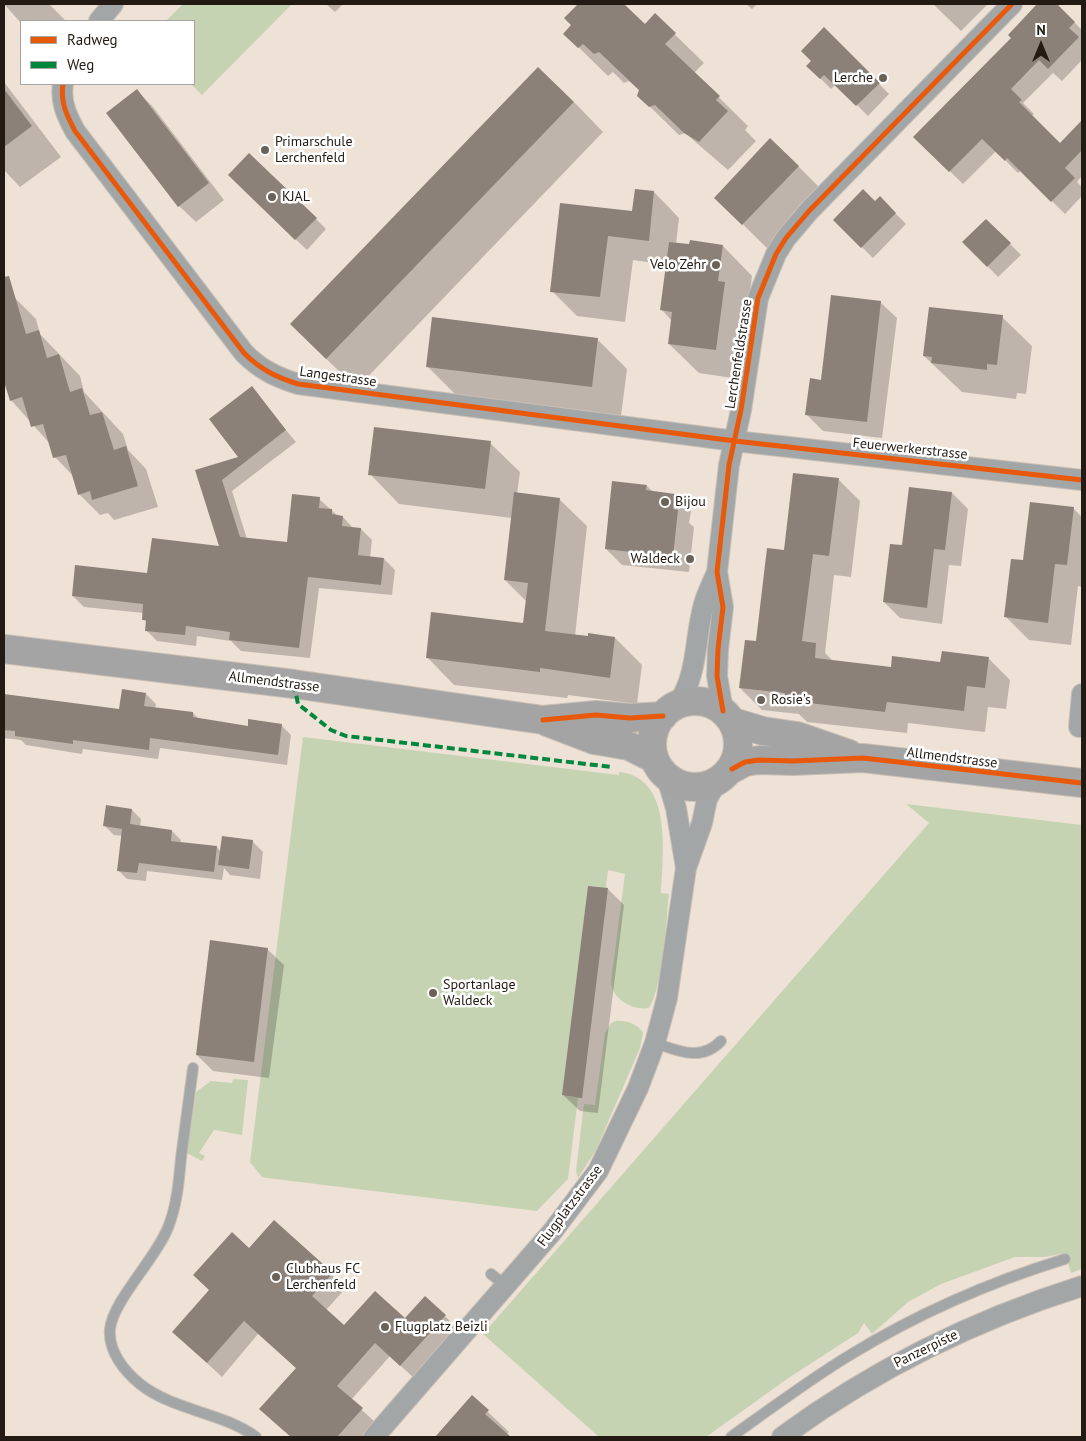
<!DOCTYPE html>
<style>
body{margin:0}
#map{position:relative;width:1086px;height:1441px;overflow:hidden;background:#eee2d6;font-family:"PT Sans",sans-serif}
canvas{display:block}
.frame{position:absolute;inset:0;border:5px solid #231b13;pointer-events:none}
.legend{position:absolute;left:20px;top:20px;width:175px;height:65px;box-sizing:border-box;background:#fff;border:1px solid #a7a4a1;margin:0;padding:6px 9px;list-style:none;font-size:15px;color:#231b13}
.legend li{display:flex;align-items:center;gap:10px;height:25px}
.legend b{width:25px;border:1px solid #a7a4a1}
.north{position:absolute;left:1016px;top:20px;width:50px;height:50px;-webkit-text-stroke:4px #fff;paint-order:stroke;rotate:0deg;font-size:14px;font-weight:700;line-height:20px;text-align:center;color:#231b13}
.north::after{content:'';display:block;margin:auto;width:18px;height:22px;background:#231b13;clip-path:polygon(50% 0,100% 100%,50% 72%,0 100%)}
</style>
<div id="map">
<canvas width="1086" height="1441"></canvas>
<div class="frame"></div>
<ul class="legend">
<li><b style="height:6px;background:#e8590c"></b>Radweg</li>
<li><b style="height:6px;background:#00873e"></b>Weg</li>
</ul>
<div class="north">N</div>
</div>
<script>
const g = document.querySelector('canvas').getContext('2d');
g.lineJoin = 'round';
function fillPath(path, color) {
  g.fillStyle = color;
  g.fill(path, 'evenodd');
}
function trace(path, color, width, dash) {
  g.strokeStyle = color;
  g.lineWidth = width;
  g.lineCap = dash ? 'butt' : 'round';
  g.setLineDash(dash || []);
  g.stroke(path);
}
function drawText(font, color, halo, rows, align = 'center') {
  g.font = font + ' "PT Sans",sans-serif';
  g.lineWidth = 5;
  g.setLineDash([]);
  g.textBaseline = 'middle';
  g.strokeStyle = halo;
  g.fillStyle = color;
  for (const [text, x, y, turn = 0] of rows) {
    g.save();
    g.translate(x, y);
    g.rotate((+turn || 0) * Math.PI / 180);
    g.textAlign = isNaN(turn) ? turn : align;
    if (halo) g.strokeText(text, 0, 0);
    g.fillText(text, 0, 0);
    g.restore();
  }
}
fillPath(new Path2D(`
 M 183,4 L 292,4 L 202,95 L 191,84 L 194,84 L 194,21 L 166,21 Z
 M 303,737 L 619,775 L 619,772 C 673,777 663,854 661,893 L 669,894 C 666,922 663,986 649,1008 C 633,1011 611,999 611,981 L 625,874 L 608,870 L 606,887 L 608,888 L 582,1098 L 578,1098 L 568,1179 L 537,1211 L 267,1178 L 262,1177 L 250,1162 Z
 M 906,804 L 1082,825 L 1082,1269 L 1071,1273 L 1065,1253 L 1045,1257 L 1015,1257 L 941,1284 L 908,1302 L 872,1334 L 864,1323 L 858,1333 L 790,1377 L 706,1437 L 599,1437 L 483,1334 L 929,823 Z
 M 616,1021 C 626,1020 638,1024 643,1033 L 640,1048 L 596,1150 L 578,1178 L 576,1171 L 584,1104 L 595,1105 L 605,1033 L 611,1023 Z
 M 233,1079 L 248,1080 L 242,1135 L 214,1130 L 199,1153 L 205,1156 L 202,1161 L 187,1153 L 196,1092 L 211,1081 L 232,1083 Z`), '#c6d3b2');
fillPath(new Path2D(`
 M 4,4 L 49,4 L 65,20 L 21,23 Z
 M 326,4 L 343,4 L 335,12 Z
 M 580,4 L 614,4 L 645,26 L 655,15 L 704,63 L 694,73 L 748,126 L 745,130 L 756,141 L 728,170 L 685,133 L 679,135 L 639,96 L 640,91 L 629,81 L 624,83 L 613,72 L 608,76 L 565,34 L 573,25 L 566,18 Z
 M 746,4 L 757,4 L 752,9 Z
 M 933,4 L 988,4 L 961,31 Z
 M 1039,4 L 1043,4 L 1051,11 L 1057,5 L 1082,30 L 1082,60 L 1062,81 L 1053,73 L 1023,103 L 1034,114 L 1031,116 L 1060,145 L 1082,122 L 1082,176 L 1077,182 L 1082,187 L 1082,196 L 1065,214 L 1021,170 L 1018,173 L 996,151 L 963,184 L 915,137 L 1013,38 L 1010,35 Z
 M 824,29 L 889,94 L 868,116 L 836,84 L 831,89 L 808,66 L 813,61 Z
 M 4,82 L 61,157 L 20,187 L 4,170 Z
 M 137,91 L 153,107 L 224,200 L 196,222 L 179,206 Z
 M 574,102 L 603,132 L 357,388 L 321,354 Z
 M 798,166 L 828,196 L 773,254 L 716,198 Z
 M 240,186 L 316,219 L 326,229 L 307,250 Z
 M 636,190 L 654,192 L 679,218 L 676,244 L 723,246 L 752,276 L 748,307 L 746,380 L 699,373 L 669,344 L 672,321 L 661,309 L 667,265 L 633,260 L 625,322 L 577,316 L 552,291 L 561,204 L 633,213 Z
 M 880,198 L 906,224 L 873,258 L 835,220 L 875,202 Z
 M 986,220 L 1021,255 L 998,277 L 964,242 Z
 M 15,298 L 36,319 L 40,334 L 80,376 L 84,392 L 123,434 L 128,450 L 146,469 L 158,507 L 114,520 L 108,513 L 100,515 L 79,494 L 73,476 L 55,457 L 51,445 L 11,400 L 4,384 L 4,301 Z
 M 880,302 L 897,318 L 882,438 L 823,431 L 807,415 L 823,381 Z
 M 1002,317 L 1032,346 L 1026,394 L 1017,393 L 1016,399 L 962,392 L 924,356 Z
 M 597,339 L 627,369 L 621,416 L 457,396 L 427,366 Z
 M 251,388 L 296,442 L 232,491 L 247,539 L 288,544 L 319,499 L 338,516 L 343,517 L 354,529 L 361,529 L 372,540 L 370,558 L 384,559 L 395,570 L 392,595 L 319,588 L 310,658 L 241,651 L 231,641 L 197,636 L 196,646 L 157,641 L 146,630 L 147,623 L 143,619 L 144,613 L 84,607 L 73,596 L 148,574 L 221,548 L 197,471 L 240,458 Z
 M 490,443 L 520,472 L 517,494 L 559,499 L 587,526 L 575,636 L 615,638 L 642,665 L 637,704 L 568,695 L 567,698 L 454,685 L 427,657 L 524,624 L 527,602 L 505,580 L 512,518 L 399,504 L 370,474 Z
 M 838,479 L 860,501 L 851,577 L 834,575 L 825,653 L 833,661 L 892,668 L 988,658 L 1010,680 L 1006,709 L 988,707 L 985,732 L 908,723 L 907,733 L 807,722 L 799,714 L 762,710 L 740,688 L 785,552 Z
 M 647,486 L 653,492 L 674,495 L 691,511 L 689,523 L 694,527 L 689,572 L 622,565 L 606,549 Z
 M 952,493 L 968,509 L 961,566 L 949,565 L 942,624 L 900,618 L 884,602 L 903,547 Z
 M 1073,508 L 1082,517 L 1082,587 L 1078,586 L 1071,645 L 1029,640 L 1006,617 L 1024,562 Z
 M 146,694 L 156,704 L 155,708 L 193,713 L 200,720 L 249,728 L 281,725 L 291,735 L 287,765 L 160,748 L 158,759 L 83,749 L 82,754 L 26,745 L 21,740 L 4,738 L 4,696 L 120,711 Z
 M 132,810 L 141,819 L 140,826 L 172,831 L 181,840 L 180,843 L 217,847 L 221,852 L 252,841 L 263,852 L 260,879 L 230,875 L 224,868 L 222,880 L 147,871 L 146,881 L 127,879 L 118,870 L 123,836 L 114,835 L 105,826 Z
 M 608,889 L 624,905 L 598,1113 L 580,1111 L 563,1095 Z
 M 267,949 L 284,965 L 269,1078 L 213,1071 L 197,1055 Z
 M 274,1222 L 346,1288 L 326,1310 L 344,1327 L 445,1316 L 459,1330 L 415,1379 L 390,1356 L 351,1400 L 376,1423 L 364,1437 L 291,1437 L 275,1423 L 261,1409 L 297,1369 L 258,1334 L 222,1377 L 173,1332 Z
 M 472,1397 L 509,1432 L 506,1435 L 509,1437 L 437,1437 Z`), '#0003');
fillPath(new Path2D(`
 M 578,4 L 624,4 L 645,24 L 655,13 L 676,33 L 665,44 L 720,96 L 716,100 L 728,111 L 699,142 L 684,133 L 655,105 L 649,107 L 637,96 L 639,90 L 599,52 L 594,54 L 583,44 L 578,48 L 563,34 L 571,25 L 564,18 Z
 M 1037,4 L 1057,4 L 1075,22 L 1069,28 L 1079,37 L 1048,69 L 1039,60 L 1011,89 L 1022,100 L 1019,102 L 1060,143 L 1082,120 L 1082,150 L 1065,168 L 1075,178 L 1051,202 L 1007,158 L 1005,161 L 982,139 L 949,172 L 913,137 L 1011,38 L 1008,35 Z
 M 824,27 L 880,83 L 856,106 L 824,75 L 820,79 L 806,66 L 811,61 L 801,51 Z
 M 538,67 L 574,102 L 326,359 L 290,324 Z
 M 4,89 L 32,126 L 4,147 Z
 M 137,89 L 209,183 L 178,207 L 106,113 Z
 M 770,138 L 799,166 L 742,225 L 714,198 Z
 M 249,153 L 317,218 L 295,240 L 228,175 Z
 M 635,189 L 654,191 L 649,241 L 608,236 L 600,297 L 550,292 L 560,203 L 632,211 Z
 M 863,189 L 875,201 L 880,196 L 896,213 L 861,248 L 833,220 Z
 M 986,219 L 1011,243 L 987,267 L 962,242 Z
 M 690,240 L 723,245 L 718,281 L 725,282 L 716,350 L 668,344 L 672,312 L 660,310 L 669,242 L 689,244 Z
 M 9,276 L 26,334 L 39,330 L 47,358 L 59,354 L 70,392 L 82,388 L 90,415 L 102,412 L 114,450 L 126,446 L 138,486 L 92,500 L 90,491 L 78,495 L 66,455 L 53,458 L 43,424 L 31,427 L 22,397 L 10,401 L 4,381 L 4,277 Z
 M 831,295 L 881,301 L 867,422 L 805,415 L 810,378 L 821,380 Z
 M 929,307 L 1003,315 L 997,365 L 987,364 L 987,370 L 931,363 L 932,357 L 923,356 Z
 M 432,317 L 598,338 L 592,387 L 426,367 Z
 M 252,386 L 286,430 L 222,480 L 240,537 L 287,542 L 292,494 L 320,497 L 319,508 L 332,509 L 332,514 L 343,516 L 342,526 L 361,528 L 358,555 L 384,558 L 381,585 L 308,577 L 299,648 L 229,640 L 230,632 L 186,626 L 185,635 L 145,631 L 146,620 L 142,620 L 143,604 L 72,596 L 75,565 L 147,573 L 152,538 L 219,546 L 195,470 L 238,457 L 209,419 Z
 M 374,427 L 491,441 L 485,489 L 368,475 Z
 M 793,473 L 839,478 L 829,556 L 813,554 L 802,641 L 816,643 L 815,658 L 891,667 L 892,656 L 940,662 L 942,651 L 989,657 L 985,688 L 967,686 L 964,711 L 887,702 L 885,712 L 784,700 L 785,693 L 739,688 L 745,640 L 756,641 L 767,548 L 784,550 Z
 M 612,481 L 647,485 L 646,490 L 675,494 L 673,509 L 678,510 L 673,557 L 605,549 Z
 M 909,487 L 952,492 L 945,550 L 934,549 L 927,608 L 883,602 L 890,544 L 902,545 Z
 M 514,492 L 560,498 L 545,631 L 588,636 L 588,633 L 615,637 L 610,678 L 540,668 L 540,672 L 426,658 L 431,612 L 523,623 L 528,583 L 504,580 Z
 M 1030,502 L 1074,507 L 1067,565 L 1055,564 L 1048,623 L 1004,617 L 1011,559 L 1023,560 Z
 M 122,689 L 146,693 L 144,706 L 193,712 L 193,717 L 248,726 L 248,719 L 282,724 L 278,755 L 150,738 L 149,750 L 73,740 L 73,744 L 15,736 L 15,731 L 4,730 L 4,694 L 119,709 Z
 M 106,805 L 132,809 L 130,824 L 172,830 L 171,841 L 217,846 L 214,872 L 139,863 L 137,873 L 117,871 L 122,829 L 103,826 Z
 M 222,836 L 253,840 L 249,869 L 218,865 Z
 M 588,886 L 608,888 L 582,1098 L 562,1095 Z
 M 210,940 L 268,948 L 254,1062 L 196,1055 Z
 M 274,1220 L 333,1273 L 312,1296 L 344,1325 L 375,1291 L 405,1318 L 425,1296 L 446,1315 L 400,1366 L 375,1343 L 337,1386 L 363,1408 L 337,1437 L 291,1437 L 259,1409 L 296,1368 L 244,1321 L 207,1363 L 172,1332 L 209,1290 L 193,1275 L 232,1232 L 249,1248 Z
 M 472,1395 L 489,1410 L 485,1414 L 511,1437 L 435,1437 Z`), '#8b8179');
const lane = new Path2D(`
 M 655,1043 C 679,1051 701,1062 721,1041
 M 193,1068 C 189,1098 185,1128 181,1158 C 179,1180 177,1204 169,1225 C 157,1258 113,1300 110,1329 C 108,1351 124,1371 140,1384 C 174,1411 222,1412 256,1437
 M 491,1274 L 506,1286
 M 731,1437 C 770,1409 809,1380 850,1355 C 917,1314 990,1282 1065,1259`);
const street = new Path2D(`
 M 99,21 L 113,4
 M 63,84 C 60,102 67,116 75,131 L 244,353 C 261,370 276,377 298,384 L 735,441 L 1082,480
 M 677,705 C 699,674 694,638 704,604 C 707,593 713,582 717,572
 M 723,711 L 717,676 L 718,649 L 723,607 L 717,572 L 729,465 L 741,410 L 758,298 L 776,254 L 786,238 L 809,211 L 1012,4
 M 1079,727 L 1082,694
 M 667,778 L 676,808 L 686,868
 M 374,1437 L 552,1232 L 598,1171 L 638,1088 L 655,1043 L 667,998 L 686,868 L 702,823 L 707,799 L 716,783
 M 782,1437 C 873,1370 974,1320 1082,1286`);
const secondary = new Path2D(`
 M 4,649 L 294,684 L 543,720 L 596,715 L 630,718 L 663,716
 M652 744a43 43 0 1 1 86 0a43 43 0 1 1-86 0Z
 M 547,722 L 594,740 L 629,746 L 653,758
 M 733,722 L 763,731 L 797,736 L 849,754
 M 732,769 L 745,762 L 759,760 L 793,761 L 863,758 L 1082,783`);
trace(lane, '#c8beb5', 12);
trace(street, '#c8beb5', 22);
trace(secondary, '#c8beb5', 30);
trace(lane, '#a3a6a6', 10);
trace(street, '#a3a6a6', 20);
trace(secondary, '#a3a4a3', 28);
trace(new Path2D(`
 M 294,684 L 298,704 L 331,730 L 346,736 L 612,767`), '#00873e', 4, [8, 4]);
trace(new Path2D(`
 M 63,84 C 60,102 67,116 75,131 L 244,353 C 261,370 276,377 298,384 L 735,441 L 1082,480
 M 723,711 L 717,676 L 718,649 L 723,607 L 717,572 L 729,465 L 741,410 L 758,298 L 776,254 L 786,238 L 809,211 L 1012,4
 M 543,720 L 596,715 L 630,718 L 663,716
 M 732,769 L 745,762 L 759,760 L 793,761 L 863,758 L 1082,783`), '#e8590c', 5);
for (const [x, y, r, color] of [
 [883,78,5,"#6a6157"],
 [265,150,5,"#6a6157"],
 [272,197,5,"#6a6157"],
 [716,265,5,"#6a6157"],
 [665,502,5,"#6a6157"],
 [690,559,5,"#6a6157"],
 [761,700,5,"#6a6157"],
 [433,993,5,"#6a6157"],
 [276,1277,5,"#6a6157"],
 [385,1327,5,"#6a6157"]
]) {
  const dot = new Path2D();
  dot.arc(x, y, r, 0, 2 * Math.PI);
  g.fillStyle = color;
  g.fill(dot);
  trace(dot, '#fff', 2);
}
drawText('14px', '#231b13', '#fff', [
 ["Lerche",873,78,"right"],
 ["Primarschule",275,142],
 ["Lerchenfeld",275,158],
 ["KJAL",282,197],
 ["Velo Zehr",706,265,"right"],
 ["Bijou",675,502],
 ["Waldeck",680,559,"right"],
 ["Rosie's",771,700],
 ["Sportanlage",443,985],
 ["Waldeck",443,1001],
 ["Clubhaus FC",286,1269],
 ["Lerchenfeld",286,1285],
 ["Flugplatz Beizli",395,1327]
], 'left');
drawText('14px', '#231b13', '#fff', [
 ["Lerchenfeldstrasse",739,354,-81],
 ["Langestrasse",338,377,8],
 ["Feuerwerkerstrasse",910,449,6],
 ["Allmendstrasse",274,682,7],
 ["Allmendstrasse",952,758,7],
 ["Flugplatzstrasse",570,1206,-53],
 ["Panzerpiste",926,1349,-26]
]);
</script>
